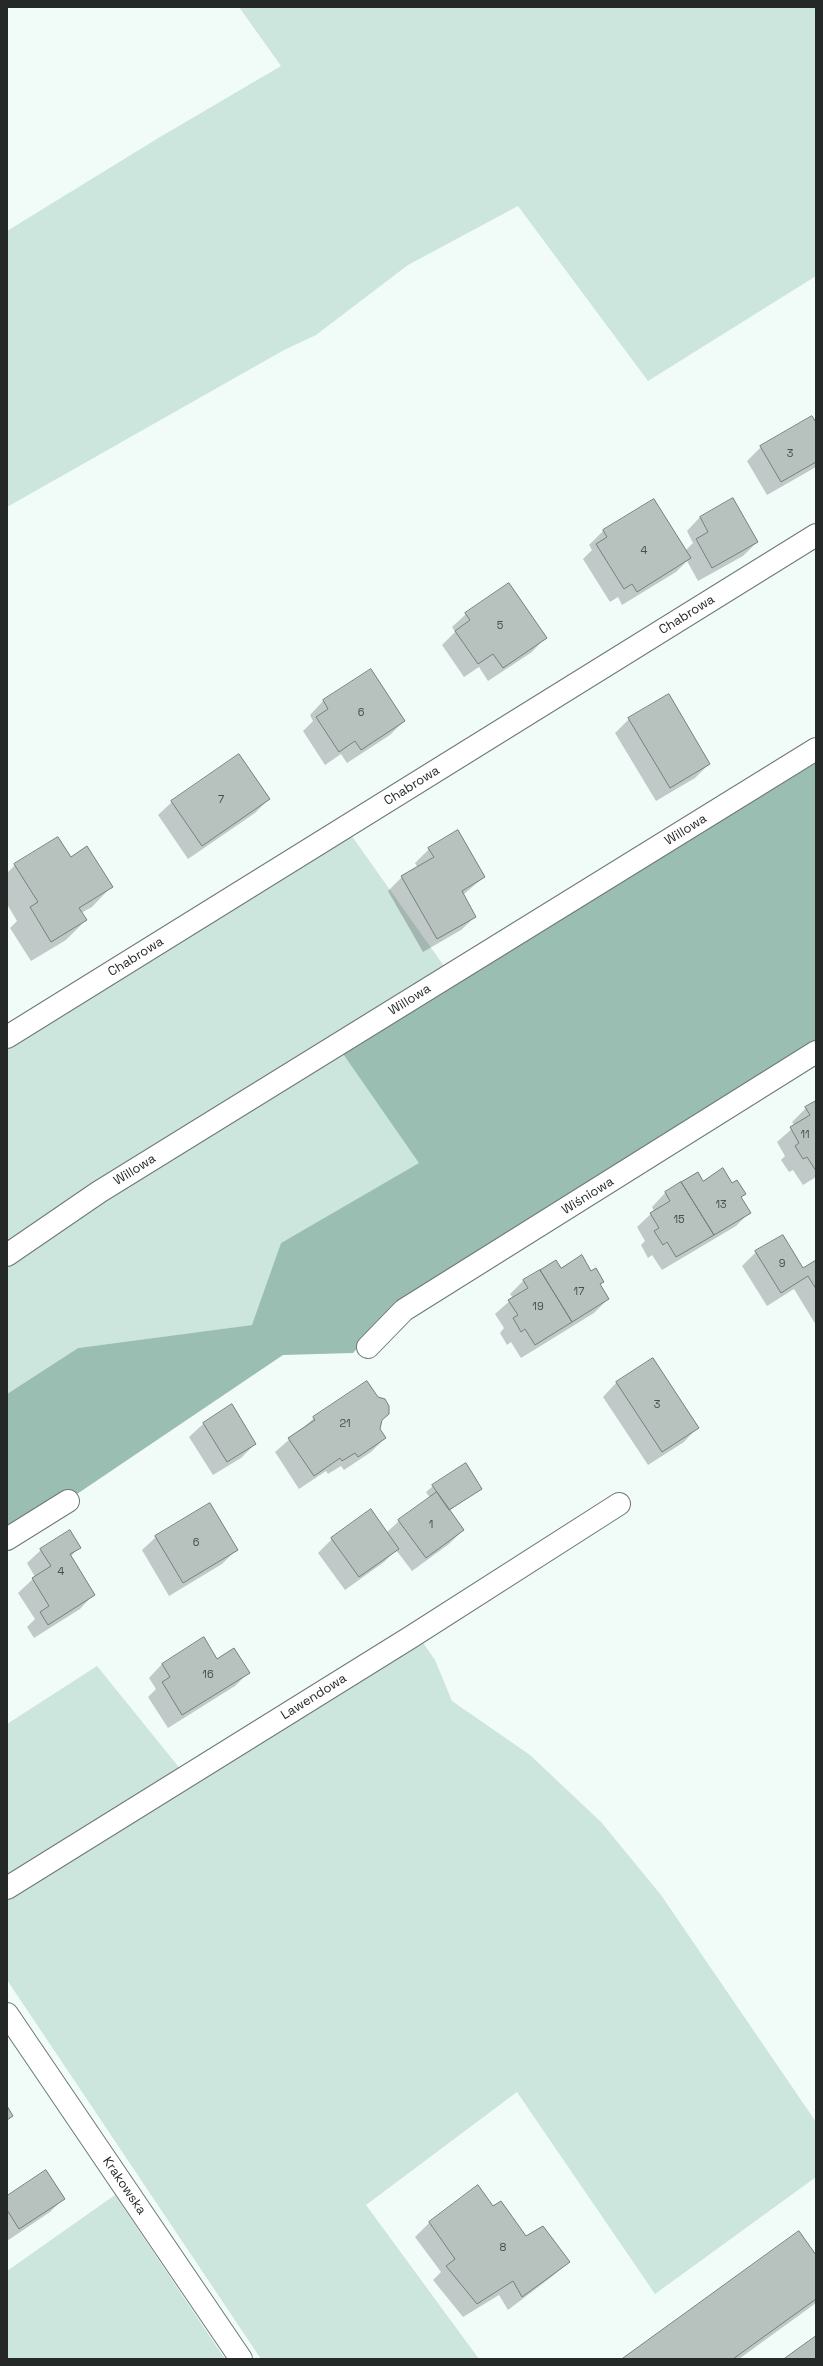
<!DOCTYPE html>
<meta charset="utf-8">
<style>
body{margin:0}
#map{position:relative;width:823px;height:2366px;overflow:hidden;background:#f1fcf9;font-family:"Space Grotesk",sans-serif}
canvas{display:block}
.frame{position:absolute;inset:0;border:8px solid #242826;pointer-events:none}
</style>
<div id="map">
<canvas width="823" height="2366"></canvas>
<div class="frame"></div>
</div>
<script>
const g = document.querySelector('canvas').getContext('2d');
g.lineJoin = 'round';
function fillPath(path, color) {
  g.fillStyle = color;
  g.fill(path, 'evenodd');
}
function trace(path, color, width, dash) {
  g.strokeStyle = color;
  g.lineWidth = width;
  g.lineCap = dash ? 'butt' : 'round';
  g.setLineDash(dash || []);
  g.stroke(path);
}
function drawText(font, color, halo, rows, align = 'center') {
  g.font = font + ' "Space Grotesk",sans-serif';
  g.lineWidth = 4;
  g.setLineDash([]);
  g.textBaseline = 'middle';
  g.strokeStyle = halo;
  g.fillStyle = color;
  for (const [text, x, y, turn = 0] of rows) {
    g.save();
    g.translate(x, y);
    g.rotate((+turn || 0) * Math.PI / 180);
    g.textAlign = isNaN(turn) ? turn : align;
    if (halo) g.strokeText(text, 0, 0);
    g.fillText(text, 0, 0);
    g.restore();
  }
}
fillPath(new Path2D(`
 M 239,7 L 816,7 L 816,276 L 648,381 L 518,206 L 408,265 L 316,335 L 284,350 L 7,507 L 7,231 L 160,137 L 281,66 Z
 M 351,835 L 444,966 L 94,1186 L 7,1246 L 7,1049 Z
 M 341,1051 L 420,1163 L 281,1243 L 253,1325 L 78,1348 L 7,1394 L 7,1267 L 165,1161 Z
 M 421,1640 L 435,1660 L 452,1701 L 530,1755 L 601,1822 L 661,1895 L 816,2122 L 816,2177 L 655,2294 L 517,2092 L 366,2205 L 479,2359 L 261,2359 L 7,1980 L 7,1897 Z
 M 97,1666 L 182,1771 L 7,1879 L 7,1724 Z
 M 115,2195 L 225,2359 L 7,2359 L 7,2271 Z`), '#cce5dd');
fillPath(new Path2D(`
 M 816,763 L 816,1043 L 397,1304 L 353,1353 L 283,1355 L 74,1496 L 7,1531 L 7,1394 L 78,1348 L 252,1325 L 281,1243 L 419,1163 L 341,1051 Z`), '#9abeb2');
fillPath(new Path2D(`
 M 816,424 L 816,467 L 767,495 L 747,461 L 761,447 Z
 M 653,500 L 685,551 L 693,543 L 687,531 L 700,517 L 757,542 L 743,556 L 698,581 L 687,561 L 676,572 L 622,605 L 618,597 L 610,602 L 583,559 L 592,550 L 589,545 L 603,531 Z
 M 466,614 L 545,638 L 532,652 L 488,681 L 479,667 L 464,677 L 442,645 L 455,632 L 452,627 Z
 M 371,670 L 404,721 L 390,735 L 347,763 L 341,754 L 325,765 L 303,731 L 313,721 L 310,715 L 323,701 Z
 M 668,695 L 709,764 L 695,778 L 656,801 L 615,733 L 629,719 Z
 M 269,799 L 255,813 L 188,859 L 158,815 L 172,802 Z
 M 58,839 L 70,858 L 111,887 L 92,907 L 81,913 L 86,920 L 66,940 L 31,961 L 10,928 L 17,921 L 7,904 L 7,873 L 15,865 Z
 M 429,849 L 484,877 L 463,895 L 475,917 L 461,930 L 423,952 L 388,891 L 402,877 L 418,868 L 415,863 Z
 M 816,1102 L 816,1177 L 803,1185 L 793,1170 L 789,1172 L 781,1160 L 785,1156 L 777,1142 L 795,1126 L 792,1122 L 806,1108 Z
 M 698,1174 L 702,1182 L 732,1185 L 744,1194 L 741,1198 L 750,1212 L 736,1226 L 662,1270 L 652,1255 L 648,1258 L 641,1245 L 645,1241 L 637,1227 L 654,1211 L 652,1207 L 665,1193 Z
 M 756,1252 L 803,1269 L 816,1261 L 816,1325 L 794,1289 L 767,1306 L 742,1266 Z
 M 561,1269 L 591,1272 L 603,1281 L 599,1285 L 608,1299 L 594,1313 L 521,1358 L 511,1342 L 507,1345 L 500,1333 L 504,1328 L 495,1314 L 513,1298 L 510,1294 L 524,1280 Z
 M 653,1360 L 697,1428 L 684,1442 L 648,1465 L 603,1397 L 616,1383 Z
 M 377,1398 L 388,1414 L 380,1422 L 379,1429 L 385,1438 L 371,1452 L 344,1470 L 341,1466 L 328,1474 L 326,1471 L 299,1489 L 275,1452 L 314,1418 Z
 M 231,1406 L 255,1444 L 241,1458 L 213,1475 L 189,1437 L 203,1424 Z
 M 433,1486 L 481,1488 L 449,1511 L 463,1530 L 449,1544 L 412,1571 L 396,1550 L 384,1562 L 345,1590 L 318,1553 L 332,1539 L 386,1533 L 399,1521 L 430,1498 L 426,1492 Z
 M 156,1537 L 236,1550 L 222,1564 L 169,1596 L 142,1550 Z
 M 79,1548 L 70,1557 L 93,1595 L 80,1609 L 34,1638 L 27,1627 L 35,1619 L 18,1593 L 35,1577 L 27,1563 L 41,1550 Z
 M 217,1660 L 249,1672 L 235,1686 L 168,1728 L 148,1697 L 156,1689 L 149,1678 L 162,1664 Z
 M 478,2186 L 492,2207 L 526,2238 L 568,2262 L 554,2275 L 508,2310 L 499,2295 L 463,2317 L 433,2280 L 441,2272 L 415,2237 L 429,2223 Z
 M 7,2197 L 64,2198 L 50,2212 L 7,2241 Z
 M 816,2257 L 816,2303 L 739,2359 L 624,2359 Z`), '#0003');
const building = new Path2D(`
 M 812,416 L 816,422 L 816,462 L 781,482 L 760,446 Z
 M 733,498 L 758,542 L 712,568 L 696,539 L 708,532 L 700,517 Z
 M 654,499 L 691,558 L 637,592 L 632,584 L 624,589 L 596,544 L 607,537 L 603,530 Z
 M 509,583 L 547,638 L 503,668 L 493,654 L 478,664 L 455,631 L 470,620 L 465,613 Z
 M 371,669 L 405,721 L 361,750 L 355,741 L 339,752 L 316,717 L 328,709 L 323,700 Z
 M 669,694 L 710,764 L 670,788 L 628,718 Z
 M 239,754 L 270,799 L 202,846 L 171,801 Z
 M 458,830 L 485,877 L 462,891 L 476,917 L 437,939 L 401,876 L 434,857 L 428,848 Z
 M 58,837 L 71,857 L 87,846 L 113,887 L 79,908 L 87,920 L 51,942 L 30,907 L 38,902 L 14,864 Z
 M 816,1101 L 816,1171 L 807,1157 L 803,1159 L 795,1146 L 799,1143 L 790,1127 L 810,1115 L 805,1107 Z
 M 723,1168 L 732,1183 L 737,1180 L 746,1194 L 741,1197 L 751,1213 L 714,1235 L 681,1182 L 698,1172 L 703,1181 Z
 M 681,1182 L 714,1235 L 676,1257 L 667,1242 L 663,1245 L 654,1231 L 659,1228 L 650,1213 L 670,1201 L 665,1192 Z
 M 783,1235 L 803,1268 L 816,1260 L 816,1289 L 808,1276 L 781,1293 L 755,1251 Z
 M 582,1255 L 591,1271 L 596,1268 L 604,1282 L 600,1284 L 609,1299 L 572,1322 L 540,1270 L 556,1260 L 561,1268 Z
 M 540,1270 L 572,1322 L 535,1345 L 525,1329 L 521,1332 L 513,1318 L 518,1315 L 508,1300 L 528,1288 L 523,1280 Z
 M 653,1358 L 699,1428 L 662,1452 L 616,1382 Z
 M 367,1381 L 378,1397 L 385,1399 L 389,1406 L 389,1414 L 382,1420 L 380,1429 L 386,1438 L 358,1457 L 355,1453 L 342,1461 L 340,1458 L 314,1476 L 288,1438 L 315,1420 L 313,1417 Z
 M 232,1404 L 256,1444 L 227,1462 L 203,1423 Z
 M 466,1463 L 482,1489 L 449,1510 L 432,1485 Z
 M 437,1492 L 464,1530 L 426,1558 L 398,1520 Z
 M 210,1503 L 238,1550 L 183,1583 L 155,1536 Z
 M 371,1509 L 399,1549 L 359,1577 L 331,1538 Z
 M 70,1530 L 81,1548 L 70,1554 L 95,1595 L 48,1625 L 40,1612 L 49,1606 L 32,1578 L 51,1566 L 40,1549 Z
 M 204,1637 L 217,1659 L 234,1648 L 250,1673 L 182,1715 L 162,1682 L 170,1677 L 162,1664 Z
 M 7,2106 L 13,2116 L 7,2120 Z
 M 46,2170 L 65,2199 L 19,2229 L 7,2210 L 7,2196 Z
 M 478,2185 L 493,2206 L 501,2201 L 526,2236 L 543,2226 L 570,2262 L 522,2297 L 513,2281 L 477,2304 L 446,2266 L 455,2259 L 429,2222 Z
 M 799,2231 L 816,2255 L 816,2299 L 733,2359 L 622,2359 Z
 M 816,2336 L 816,2359 L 784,2359 Z`);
fillPath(building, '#b7c2bf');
trace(building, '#757f7c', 1);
const minor = new Path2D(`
 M 7,1037 L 816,535
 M 7,1255 L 99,1192 L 816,749
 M 368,1347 L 404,1310 L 816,1052
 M 7,1539 L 68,1501
 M 7,1888 L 411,1637 L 619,1504`);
const tertiary = new Path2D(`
 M 7,2014 L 241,2359`);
trace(minor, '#6e7875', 24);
trace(tertiary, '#6e7875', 24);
trace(minor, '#fff', 22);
trace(tertiary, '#fff', 22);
drawText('11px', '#494e4c', null, [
 ["3",790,454],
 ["4",644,551],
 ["5",500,626],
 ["6",361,713],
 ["7",221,800],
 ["11",805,1135],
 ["13",721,1205],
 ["15",679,1220],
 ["9",782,1264],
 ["17",579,1292],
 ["19",538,1307],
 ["3",657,1405],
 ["21",345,1424],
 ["1",431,1525],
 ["6",196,1543],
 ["4",61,1572],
 ["16",208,1675],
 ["8",503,2248]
]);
drawText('13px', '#242826', '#fff', [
 ["Chabrowa",687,615,-32],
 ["Chabrowa",412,786,-32],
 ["Willowa",686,830,-32],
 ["Chabrowa",136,957,-32],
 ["Willowa",410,1000,-32],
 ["Willowa",135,1170,-32],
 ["Wiśniowa",588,1196,-32],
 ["Lawendowa",314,1697,-32],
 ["Krakowska",124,2186,56]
]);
</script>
